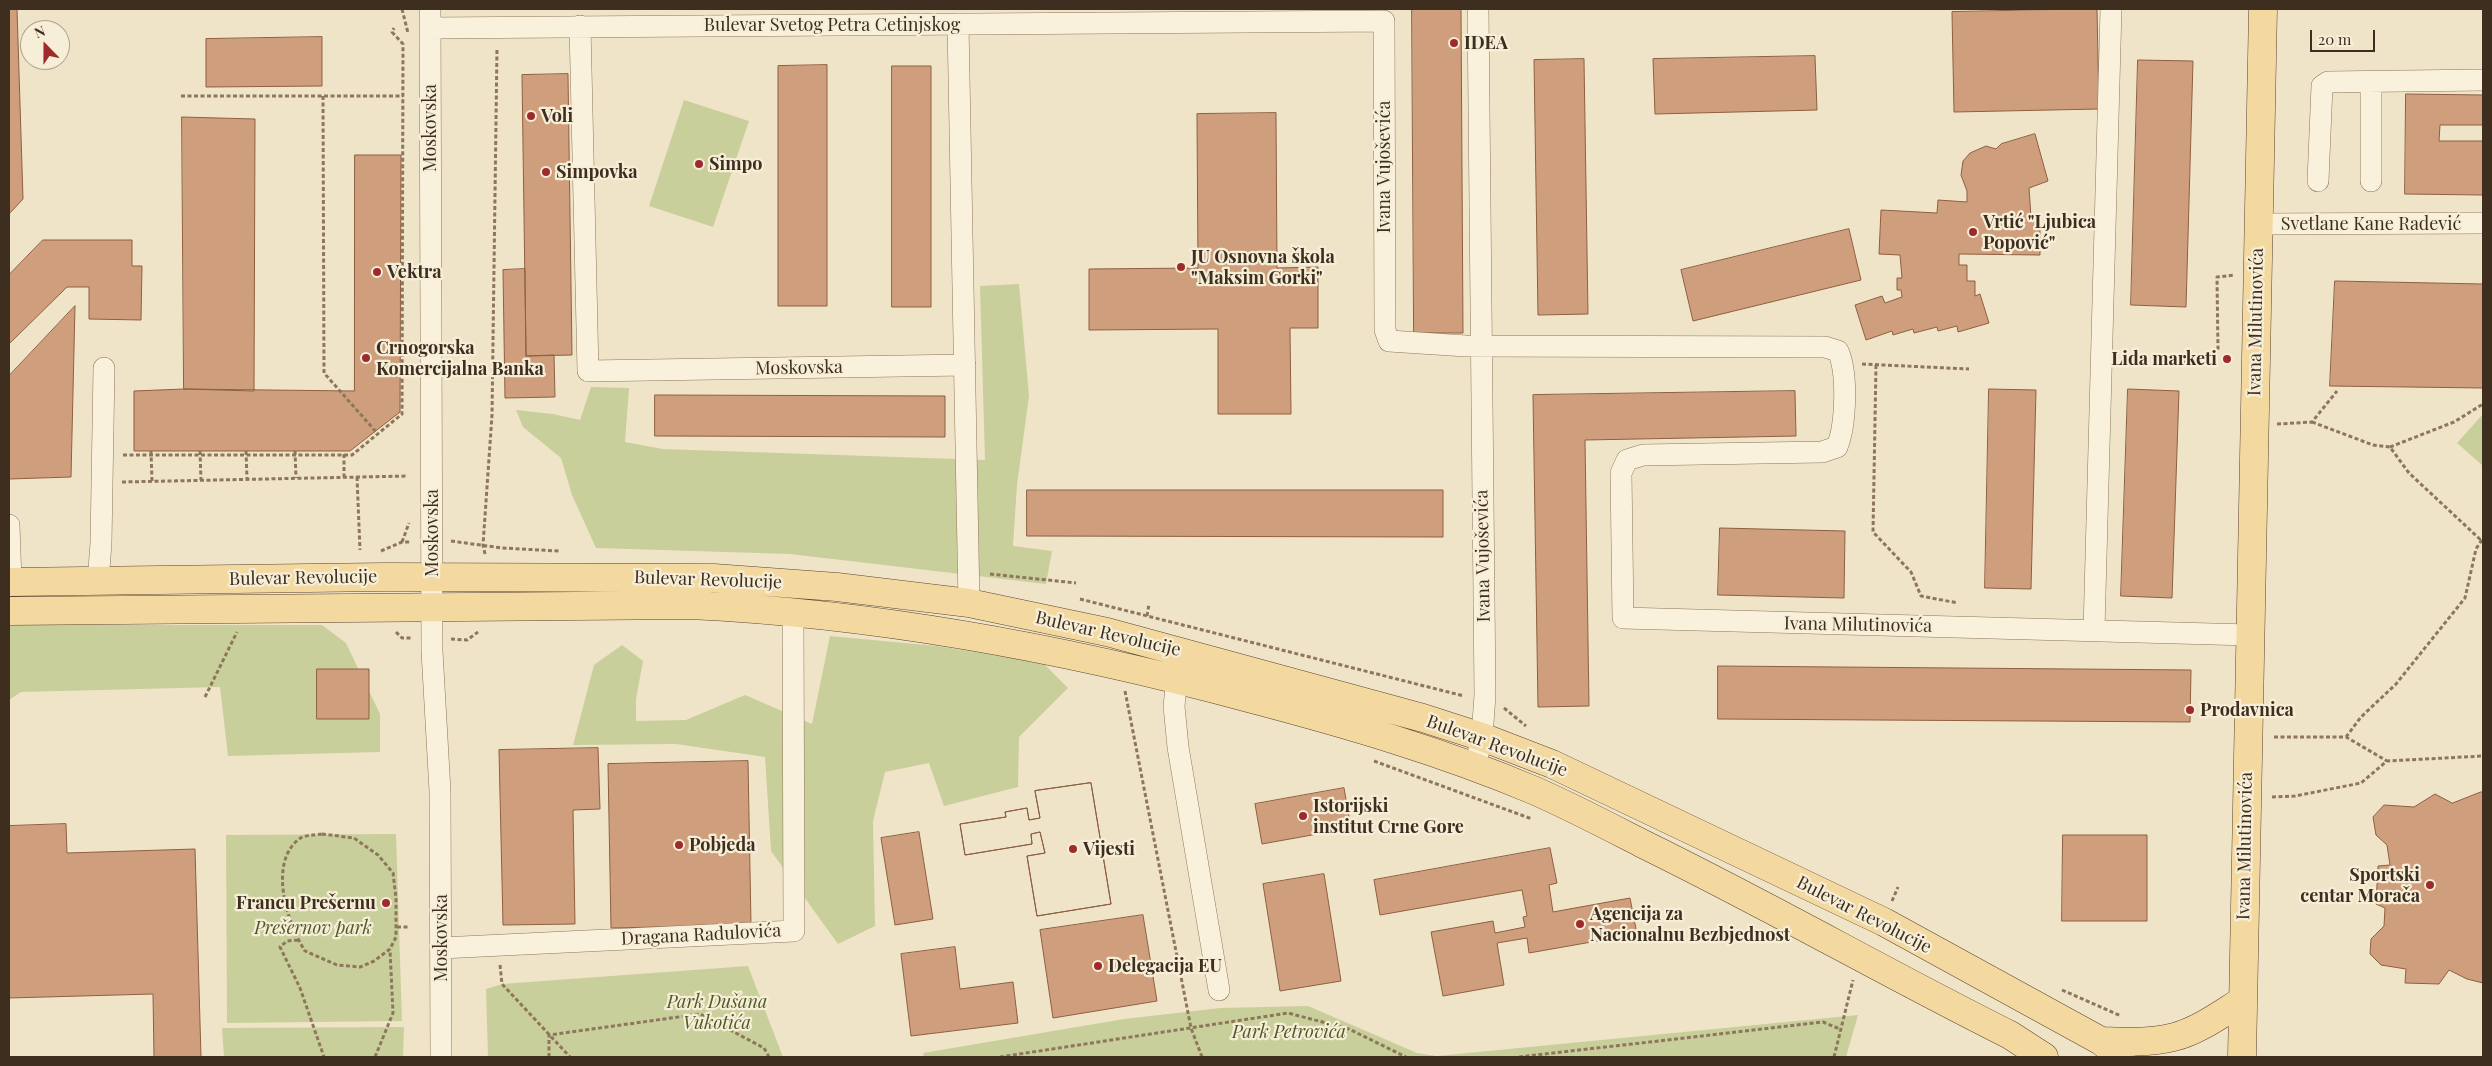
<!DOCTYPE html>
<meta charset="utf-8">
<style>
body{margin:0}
#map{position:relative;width:2492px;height:1066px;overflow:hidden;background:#f0e4c8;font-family:"Playfair Display",serif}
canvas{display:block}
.frame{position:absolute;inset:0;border:10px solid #3d2e20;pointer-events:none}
.north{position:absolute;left:20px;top:20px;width:50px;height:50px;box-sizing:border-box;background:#f7eed8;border:1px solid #ada18e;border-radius:50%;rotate:338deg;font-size:14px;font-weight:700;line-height:20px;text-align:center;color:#3d2e20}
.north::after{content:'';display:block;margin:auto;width:18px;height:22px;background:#9e2a2b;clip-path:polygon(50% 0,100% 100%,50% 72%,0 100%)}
.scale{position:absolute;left:2310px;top:30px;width:65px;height:22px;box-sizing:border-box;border:2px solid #3d2e20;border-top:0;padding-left:6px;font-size:15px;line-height:18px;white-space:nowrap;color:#3d2e20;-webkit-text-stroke:4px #f7eed8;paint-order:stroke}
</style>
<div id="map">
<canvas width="2492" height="1066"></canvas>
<div class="frame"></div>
<div class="north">N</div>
<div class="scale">20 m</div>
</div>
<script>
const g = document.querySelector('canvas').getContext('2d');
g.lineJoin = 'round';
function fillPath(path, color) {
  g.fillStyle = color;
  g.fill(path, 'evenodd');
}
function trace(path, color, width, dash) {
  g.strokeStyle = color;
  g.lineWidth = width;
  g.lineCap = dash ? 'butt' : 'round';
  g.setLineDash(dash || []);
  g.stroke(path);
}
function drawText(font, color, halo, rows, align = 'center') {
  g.font = font + ' "Playfair Display",serif';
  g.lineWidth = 4.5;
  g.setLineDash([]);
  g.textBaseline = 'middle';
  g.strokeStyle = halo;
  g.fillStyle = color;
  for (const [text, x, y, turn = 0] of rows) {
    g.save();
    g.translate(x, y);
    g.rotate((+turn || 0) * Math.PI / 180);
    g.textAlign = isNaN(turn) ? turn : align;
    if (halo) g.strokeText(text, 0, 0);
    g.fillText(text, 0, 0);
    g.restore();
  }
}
fillPath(new Path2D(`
 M 684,100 L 749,121 L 713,227 L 649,206 Z
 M 1019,284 L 1029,396 L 1017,485 L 1013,546 L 1052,551 L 1046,584 L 790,554 L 596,548 L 572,495 L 561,458 L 523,427 L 516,410 L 553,414 L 580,420 L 591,387 L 629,388 L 625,442 L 663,449 L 985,460 L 980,286 Z
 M 2483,414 L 2483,466 L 2457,443 Z
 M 9,625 L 322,625 L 346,643 L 380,714 L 380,752 L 228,756 L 220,687 L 21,692 L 9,700 Z
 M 830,636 L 937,646 L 1043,663 L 1068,688 L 1019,737 L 1018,787 L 944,806 L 929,763 L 885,772 L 873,821 L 875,926 L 838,944 L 771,851 L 765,757 L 676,744 L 573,745 L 594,665 L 622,645 L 643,661 L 636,699 L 636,721 L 686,720 L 745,695 L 812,724 Z
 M 396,834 L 402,1021 L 227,1023 L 226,835 Z
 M 748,966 L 783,1057 L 488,1057 L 486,989 L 502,984 Z
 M 1308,1006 L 1417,1053 L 1437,1056 L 1858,1015 L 1846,1057 L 924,1057 L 923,1053 L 1124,1019 L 1220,1008 Z
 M 404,1027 L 403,1057 L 224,1057 L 222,1028 Z`), '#c9cf9b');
const building = new Path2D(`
 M 9,9 L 17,9 L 23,199 L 9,214 Z
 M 1412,9 L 1461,9 L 1463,333 L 1414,333 Z
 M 2097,9 L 2099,109 L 1954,112 L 1952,12 Z
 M 322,37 L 322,86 L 206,87 L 206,39 Z
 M 1815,56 L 1817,110 L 1655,114 L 1653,59 Z
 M 1584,59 L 1588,314 L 1538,315 L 1534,60 Z
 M 2138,60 L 2193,61 L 2186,307 L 2131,305 Z
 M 827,65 L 827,306 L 778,306 L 778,66 Z
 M 892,66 L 931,66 L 931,307 L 892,307 Z
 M 568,74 L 572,355 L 526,356 L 522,75 Z
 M 2406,94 L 2483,95 L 2483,125 L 2440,125 L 2439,141 L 2483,141 L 2483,195 L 2405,194 Z
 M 1276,113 L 1277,268 L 1318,267 L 1318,328 L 1290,328 L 1291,414 L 1218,414 L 1218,329 L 1089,330 L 1089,269 L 1198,268 L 1197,114 Z
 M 182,117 L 255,119 L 254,391 L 184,389 Z
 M 2035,134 L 2048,181 L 2029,188 L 2031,217 L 2040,217 L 2040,255 L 1959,254 L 1959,265 L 1967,265 L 1967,281 L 1975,281 L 1975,296 L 1980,294 L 1989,323 L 1958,332 L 1957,326 L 1938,331 L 1937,327 L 1914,333 L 1913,329 L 1893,335 L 1892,331 L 1866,340 L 1855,305 L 1882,296 L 1885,303 L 1902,297 L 1901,290 L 1897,290 L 1897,278 L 1902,278 L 1900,255 L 1879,254 L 1881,210 L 1937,213 L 1938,200 L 1967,202 L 1967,191 L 1961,175 L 1963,161 L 1970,153 L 1986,146 L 1996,149 L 2001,144 Z
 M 355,155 L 401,155 L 400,412 L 350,451 L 134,451 L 134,391 L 184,389 L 354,391 Z
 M 1849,229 L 1861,280 L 1693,321 L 1681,270 Z
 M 43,240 L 132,240 L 132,266 L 142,266 L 141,320 L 89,319 L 89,287 L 67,287 L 9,344 L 9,275 Z
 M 525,269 L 526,356 L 554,355 L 555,397 L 505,398 L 503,270 Z
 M 2335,281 L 2483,284 L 2483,388 L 2330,386 Z
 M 75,306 L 71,477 L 9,479 L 9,376 Z
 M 1989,389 L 2036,390 L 2031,589 L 1985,588 Z
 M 2128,389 L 2179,391 L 2172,598 L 2121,596 Z
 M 1795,391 L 1796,436 L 1585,440 L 1589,706 L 1538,707 L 1533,395 Z
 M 655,395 L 945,396 L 945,437 L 655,436 Z
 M 1027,490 L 1443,490 L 1443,537 L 1027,536 Z
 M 1720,528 L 1845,531 L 1844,598 L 1718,595 Z
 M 1718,666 L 2191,670 L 2190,722 L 1718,719 Z
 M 317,669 L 369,669 L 369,719 L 317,719 Z
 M 598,748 L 600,809 L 573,810 L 575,924 L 503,925 L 499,750 Z
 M 748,761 L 751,925 L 611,928 L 608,764 Z
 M 1091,783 L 1111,904 L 1037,916 L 1027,856 L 1045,853 L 1040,832 L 1031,834 L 1032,844 L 965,855 L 960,824 L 1006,817 L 1005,812 L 1027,808 L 1029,820 L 1040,818 L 1035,791 Z
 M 1091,783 L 1111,904 L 1037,916 L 1027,856 L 1045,853 L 1040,832 L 1031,834 L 1032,844 L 965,855 L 960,824 L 1006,817 L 1005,812 L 1027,808 L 1029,820 L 1040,818 L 1035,791 Z
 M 1344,788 L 1351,828 L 1262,844 L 1255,804 Z
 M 2481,792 L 2483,792 L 2483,983 L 2467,979 L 2449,970 L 2439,984 L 2405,983 L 2406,969 L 2381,965 L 2370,954 L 2371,939 L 2384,926 L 2385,908 L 2376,904 L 2378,866 L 2390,865 L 2387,845 L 2376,835 L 2373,817 L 2384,805 L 2414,807 L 2435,794 L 2452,803 Z
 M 66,824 L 67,853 L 195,849 L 201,1057 L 154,1057 L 153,994 L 9,998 L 9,826 Z
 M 919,832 L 933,919 L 895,925 L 881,838 Z
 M 2063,835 L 2147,835 L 2147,921 L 2062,921 Z
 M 1550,848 L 1557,883 L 1549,885 L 1553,912 L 1630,898 L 1637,934 L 1529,953 L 1527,938 L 1497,943 L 1504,985 L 1443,996 L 1431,932 L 1493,921 L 1495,933 L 1525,927 L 1523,917 L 1527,916 L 1522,890 L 1380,915 L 1374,880 Z
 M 1324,874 L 1341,981 L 1280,991 L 1263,884 Z
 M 1143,915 L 1157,1001 L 1053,1018 L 1040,930 Z
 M 955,947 L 960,989 L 1013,982 L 1018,1023 L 911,1036 L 901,954 Z`);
fillPath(building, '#cf9f7d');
trace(building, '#8d5f41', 1);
const minor = new Path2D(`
 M 430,9 L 432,651 L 440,791 L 441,1057
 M 958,24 L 969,603
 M 580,26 L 588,371 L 965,365
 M 430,28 L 1384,21 L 1385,330 L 1389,341 L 1466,346 L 1825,347 L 1838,351 C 1848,373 1846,425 1837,447 L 1822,452 L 1643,455 L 1627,460 L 1621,473 L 1623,618 L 2250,635
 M 2318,181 L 2322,86 L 2328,82 L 2483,80
 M 2371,181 L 2371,82
 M 2258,224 L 2483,223
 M 9,525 L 11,582
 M 98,582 L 101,543 L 104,368
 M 2094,630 L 2111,9
 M 1177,679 L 1174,706 L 1178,747 L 1219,990
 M 1475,767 L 1482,737 L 1485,695 L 1478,9
 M 441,948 L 794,931 L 793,613`);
const major = new Path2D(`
 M 9,582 L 384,577 L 714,578 L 837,587 L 969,603 L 1107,632 L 1423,718 L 1482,737 L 1552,764 L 1884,922 L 2101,1041 L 2121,1057
 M 9,611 L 690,605 C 881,614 1068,649 1252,699 C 1347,724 1443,752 1533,790 C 1570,806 1606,825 1641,843 C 1766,904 1886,973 2010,1035 L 2044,1057
 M 2101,1041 C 2125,1042 2149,1043 2174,1037 C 2198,1031 2221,1014 2242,1001
 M 2242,1057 L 2263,9`);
trace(minor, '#8d765c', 22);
trace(major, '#5b4430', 29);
trace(new Path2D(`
 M 402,9 L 408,33
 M 181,96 L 403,96
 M 323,96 L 324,373 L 378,434
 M 2182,362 L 2218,351 L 2217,277 L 2235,275
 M 1862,364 L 1969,369
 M 1876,365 L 1873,532 L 1911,572 L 1921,596 L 1958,603
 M 2312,422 L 2373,445 L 2390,447 L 2409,473 L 2483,542
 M 2277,424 L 2312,422 L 2337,391
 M 2390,447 L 2454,422 L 2483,404
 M 151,451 L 152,481
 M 200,451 L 201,480
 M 246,451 L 247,479
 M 295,451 L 296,478
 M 344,454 L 344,477
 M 123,455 L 352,455 L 402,414 L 403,44 L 392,32 L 394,28
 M 357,477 L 360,550
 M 122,482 L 408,476
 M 451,541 L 502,548 L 559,551
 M 402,542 L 409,523
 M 381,551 L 402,542 L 410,542
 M 485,554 L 483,545 L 492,415 L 497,48
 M 990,574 L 1076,583
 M 1080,599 L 1464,696
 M 1147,616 L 1149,604
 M 396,632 L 402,638 L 413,638
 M 451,639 L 467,640 L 478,632
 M 1125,691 L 1191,1028 L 1202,1057
 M 205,697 L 237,632
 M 1504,708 L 1526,726
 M 2274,737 L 2346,737 L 2387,761
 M 2346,737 L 2361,717 L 2396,684 L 2465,598 L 2476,549 L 2483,538
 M 1374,761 L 1532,819
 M 2272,797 L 2295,796 L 2361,783 L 2387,761 L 2483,756
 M 322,834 L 354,838 L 378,855 L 393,873 L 396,898 L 396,937 L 390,949 L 374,961 L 360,967 L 337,965 L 305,951 C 287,923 268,863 299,839 C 304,835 315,835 322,834 Z
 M 1892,901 L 1898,887
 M 397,927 L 409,927
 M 298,940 L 287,941 L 280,947 L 300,988 L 324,1057
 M 500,965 L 502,984 L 570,1057
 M 2062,990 L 2121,1016
 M 375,1057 L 393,1013 L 390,950
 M 549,1057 L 549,1035 L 700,1014 L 764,1048 L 769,1057
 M 1000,1057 L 1288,1013 L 1349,1029 L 1406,1057
 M 1519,1057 L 1823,1022 L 1840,1029
 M 1834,1057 L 1853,980`), '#8d765c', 3, [4, 2.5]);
trace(minor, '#faf1dc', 21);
trace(major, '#f3d9a0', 28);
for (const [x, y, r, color] of [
 [1454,43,5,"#9e2a2b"],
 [531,116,5,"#9e2a2b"],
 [699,164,5,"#9e2a2b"],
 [546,172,5,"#9e2a2b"],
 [1973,232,5,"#9e2a2b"],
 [1181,267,5,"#9e2a2b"],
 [377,272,5,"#9e2a2b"],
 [366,358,5,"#9e2a2b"],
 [2227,359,5,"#9e2a2b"],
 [2190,710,5,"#9e2a2b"],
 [1303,816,5,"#9e2a2b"],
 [679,845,5,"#9e2a2b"],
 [1073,849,5,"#9e2a2b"],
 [2430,885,5,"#9e2a2b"],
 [386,903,5,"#9e2a2b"],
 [1580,924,5,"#9e2a2b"],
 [1098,966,5,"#9e2a2b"]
]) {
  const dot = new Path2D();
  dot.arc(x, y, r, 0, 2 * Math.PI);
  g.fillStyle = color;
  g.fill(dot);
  trace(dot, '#f7eed8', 2);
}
drawText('18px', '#3d2e20', '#f7eed8', [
 ["Bulevar Svetog Petra Cetinjskog",832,25],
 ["Moskovska",430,128,-90],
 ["Ivana Vujoševića",1384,167,-90],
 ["Svetlane Kane Radević",2371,224],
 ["Ivana Milutinovića",2256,322,-89],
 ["Moskovska",799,368,-1],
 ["Moskovska",432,533,-90],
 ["Ivana Vujoševića",1483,556,-91],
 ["Bulevar Revolucije",303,578,-1],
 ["Bulevar Revolucije",708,580,2],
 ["Ivana Milutinovića",1858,625,1],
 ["Bulevar Revolucije",1108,634,13],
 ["Bulevar Revolucije",1497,746,20],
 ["Ivana Milutinovića",2245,846,-89],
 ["Bulevar Revolucije",1864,915,27],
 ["Dragana Radulovića",701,935,-3],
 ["Moskovska",441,938,-90]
]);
drawText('bold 18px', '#3d2e20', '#f7eed8', [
 ["IDEA",1464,43],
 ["Voli",541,116],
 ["Simpo",709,164],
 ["Simpovka",556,172],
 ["Vrtić \"Ljubica",1983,222],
 ["Popović\"",1983,243],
 ["JU Osnovna škola",1191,257],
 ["\"Maksim Gorki\"",1191,278],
 ["Vektra",387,272],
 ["Crnogorska",376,348],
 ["Komercijalna Banka",376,369],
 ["Lida marketi",2217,359,"right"],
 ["Prodavnica",2200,710],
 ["Istorijski",1313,806],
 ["institut Crne Gore",1313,827],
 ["Pobjeda",689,845],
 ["Vijesti",1083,849],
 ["Sportski",2420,875,"right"],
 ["centar Morača",2420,896,"right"],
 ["Francu Prešernu",376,903,"right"],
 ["Agencija za",1590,914],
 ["Nacionalnu Bezbjednost",1590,935],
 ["Delegacija EU",1108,966]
], 'left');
drawText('italic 18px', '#4d5a26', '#f7eed8', [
 ["Prešernov park",313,928],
 ["Park Dušana",717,1002],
 ["Vukotića",717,1023],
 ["Park Petrovića",1289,1032]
]);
</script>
